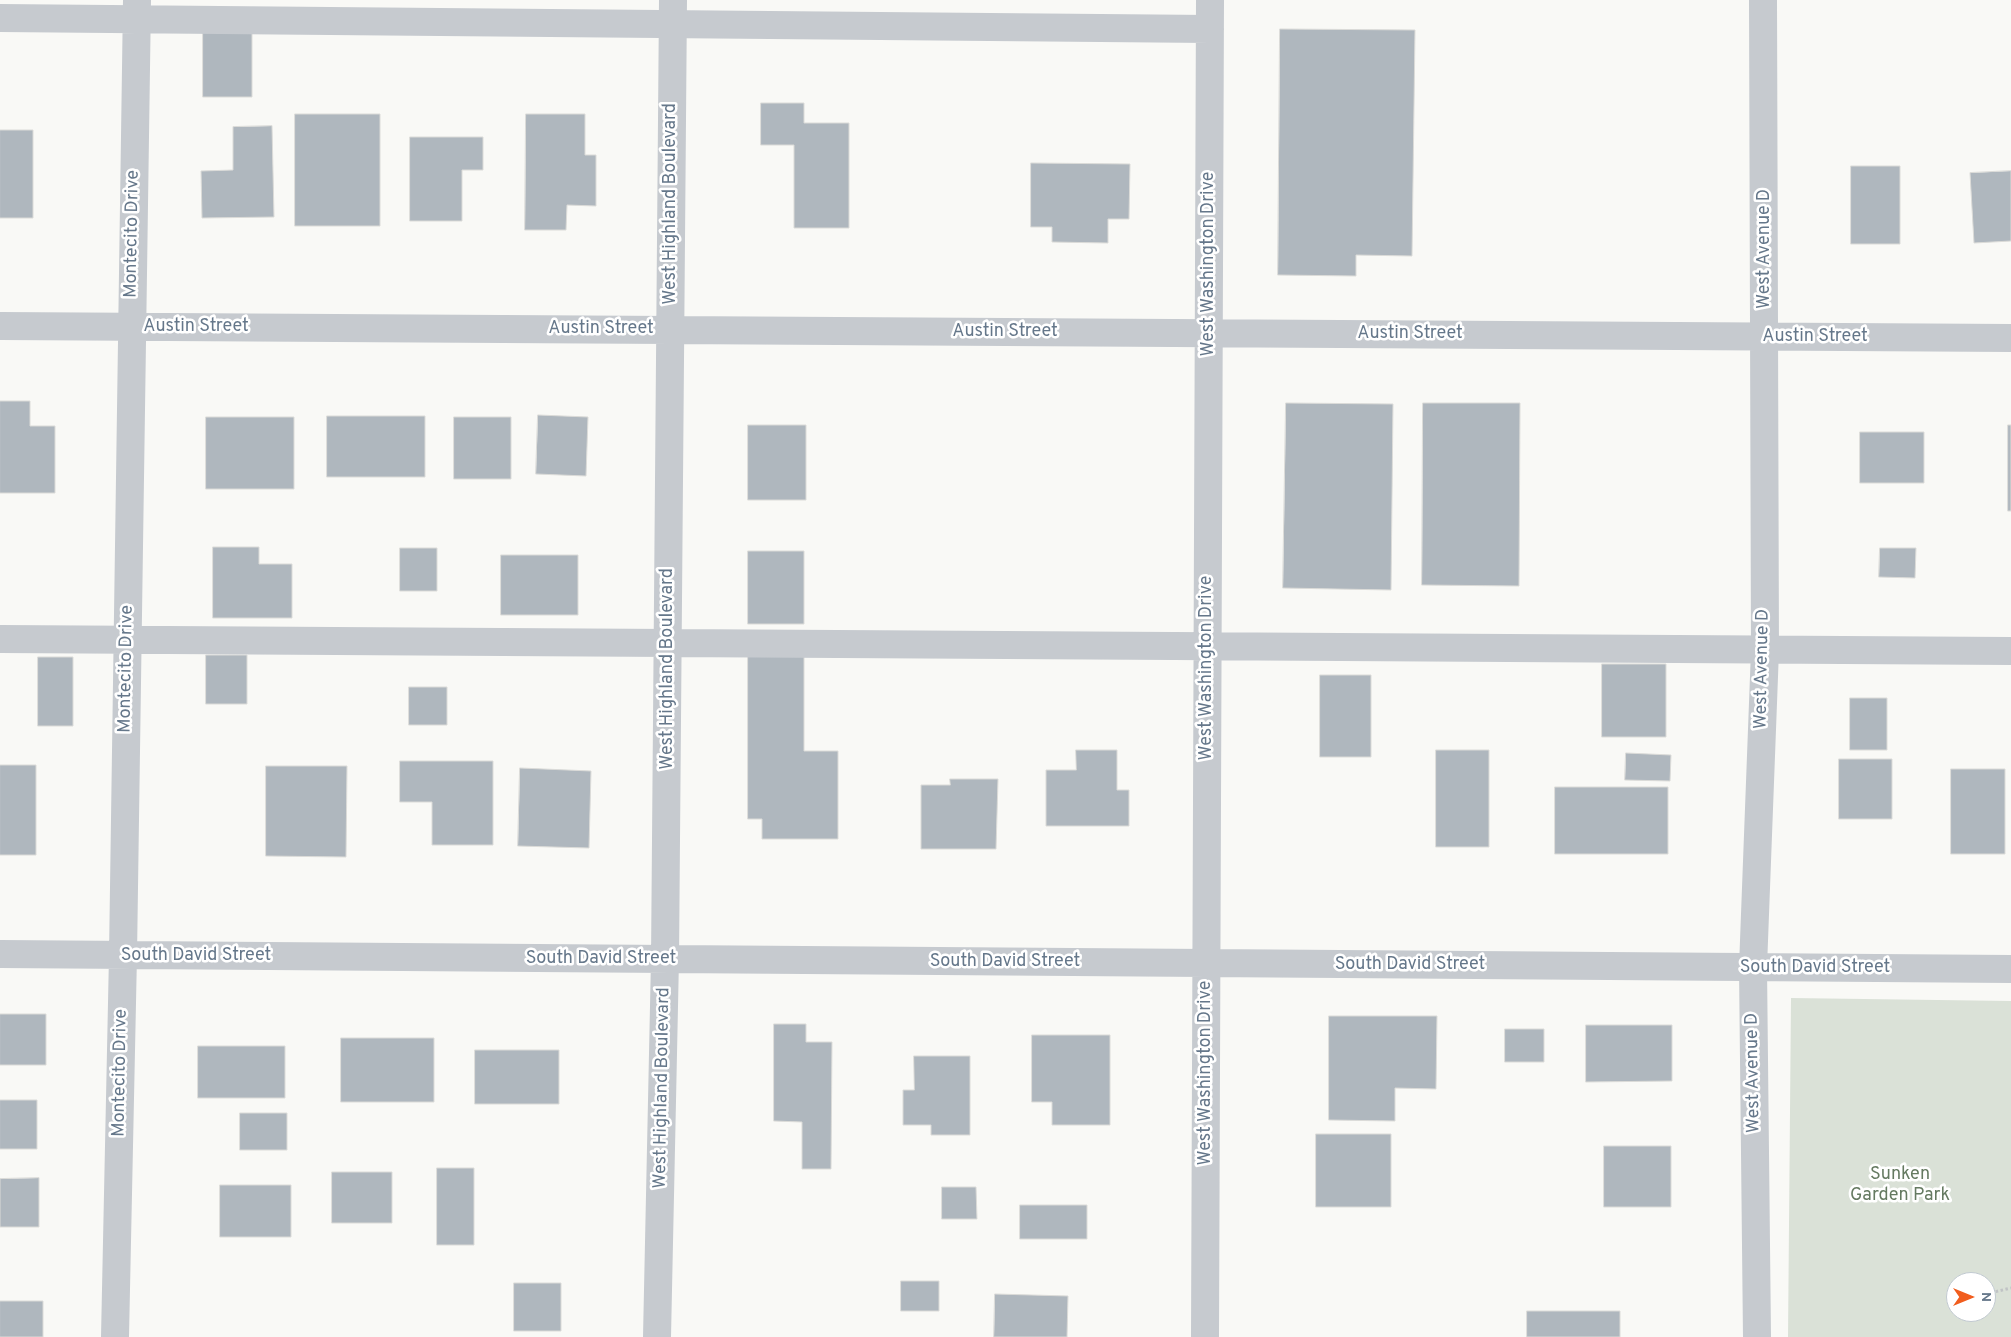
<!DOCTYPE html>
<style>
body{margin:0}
#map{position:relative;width:2011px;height:1337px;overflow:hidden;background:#f9f9f6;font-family:Overpass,sans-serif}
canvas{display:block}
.north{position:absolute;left:1946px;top:1272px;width:50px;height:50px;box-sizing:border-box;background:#fff;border:1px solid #c1c9d0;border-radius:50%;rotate:90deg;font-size:14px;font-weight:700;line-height:20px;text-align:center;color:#65778a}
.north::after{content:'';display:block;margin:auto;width:18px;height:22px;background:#f15d1e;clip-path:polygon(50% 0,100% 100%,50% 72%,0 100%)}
</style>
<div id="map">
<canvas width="2011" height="1337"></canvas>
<div class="north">N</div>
</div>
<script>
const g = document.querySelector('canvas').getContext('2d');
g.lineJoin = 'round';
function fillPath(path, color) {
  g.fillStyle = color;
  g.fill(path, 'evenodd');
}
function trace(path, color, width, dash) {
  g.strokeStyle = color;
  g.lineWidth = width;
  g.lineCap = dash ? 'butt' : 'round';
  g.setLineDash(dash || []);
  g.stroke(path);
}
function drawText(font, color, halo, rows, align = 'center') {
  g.font = font + ' Overpass,sans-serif';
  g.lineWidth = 5;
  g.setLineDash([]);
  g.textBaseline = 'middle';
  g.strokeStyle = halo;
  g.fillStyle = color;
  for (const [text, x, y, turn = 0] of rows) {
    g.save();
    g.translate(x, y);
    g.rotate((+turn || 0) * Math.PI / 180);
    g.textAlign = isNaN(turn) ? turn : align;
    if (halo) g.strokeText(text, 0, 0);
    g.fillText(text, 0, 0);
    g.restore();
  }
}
fillPath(new Path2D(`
 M 1791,998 L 2011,1001 L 2011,1337 L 1788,1337 ZM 1956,1282 L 1986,1282 L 1986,1312 L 1956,1312 Z`), '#dae1d7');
const building = new Path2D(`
 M 1280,29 L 1415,30 L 1412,256 L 1356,255 L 1356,276 L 1278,275 Z
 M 203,30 L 252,30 L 252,97 L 203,97 Z
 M 761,103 L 804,103 L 804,123 L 849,123 L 849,228 L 794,228 L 794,145 L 761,145 Z
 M 295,114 L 380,114 L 380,226 L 295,226 Z
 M 526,114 L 585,114 L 585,155 L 596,155 L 596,206 L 567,205 L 566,230 L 525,230 Z
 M 272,126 L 274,217 L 202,218 L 201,171 L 233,170 L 233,127 Z
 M 0,130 L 33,130 L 33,218 L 0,218 Z
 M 410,137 L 483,137 L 483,170 L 462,170 L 462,221 L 410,221 Z
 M 1031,163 L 1130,164 L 1129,219 L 1108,219 L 1108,243 L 1052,242 L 1052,227 L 1031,227 Z
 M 1851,166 L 1900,166 L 1900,244 L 1851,244 Z
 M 2011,171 L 2011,241 L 1974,243 L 1970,173 Z
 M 0,401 L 30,401 L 30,426 L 55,426 L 55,493 L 0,493 Z
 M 1286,403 L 1393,404 L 1391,590 L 1283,588 Z
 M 1423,403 L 1520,403 L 1519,586 L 1422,585 Z
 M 538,415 L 588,417 L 586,476 L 536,474 Z
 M 327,416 L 425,416 L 425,477 L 327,477 Z
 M 206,417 L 294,417 L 294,489 L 206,489 Z
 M 454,417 L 511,417 L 511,479 L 454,479 Z
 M 748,425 L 806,425 L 806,500 L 748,500 Z
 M 2008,425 L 2011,425 L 2011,511 L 2008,511 Z
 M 1860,432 L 1924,432 L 1924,483 L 1860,483 Z
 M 213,547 L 259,547 L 259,564 L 292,564 L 292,618 L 213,618 Z
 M 400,548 L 437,548 L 437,591 L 400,591 Z
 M 1880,548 L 1916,548 L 1915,578 L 1879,577 Z
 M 748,551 L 804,551 L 804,624 L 748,624 Z
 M 501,555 L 578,555 L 578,615 L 501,615 Z
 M 748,654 L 804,654 L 804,751 L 838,751 L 838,839 L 762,839 L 762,819 L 748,819 Z
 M 206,655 L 247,655 L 247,704 L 206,704 Z
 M 38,657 L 73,657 L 73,726 L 38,726 Z
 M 1602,664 L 1666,664 L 1666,737 L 1602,737 Z
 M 1320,675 L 1371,675 L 1371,757 L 1320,757 Z
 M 409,687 L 447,687 L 447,725 L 409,725 Z
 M 1850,698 L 1887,698 L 1887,750 L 1850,750 Z
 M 1076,750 L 1117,750 L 1117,790 L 1129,790 L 1129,826 L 1046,826 L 1046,770 L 1076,770 Z
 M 1436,750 L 1489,750 L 1489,847 L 1436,847 Z
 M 1626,753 L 1671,755 L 1670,781 L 1625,780 Z
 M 1839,759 L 1892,759 L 1892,819 L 1839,819 Z
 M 400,761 L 493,761 L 493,845 L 432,845 L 432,802 L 400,802 Z
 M 0,765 L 36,765 L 36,855 L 0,855 Z
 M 266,766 L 347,766 L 346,857 L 266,856 Z
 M 520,768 L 591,771 L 589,848 L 518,846 Z
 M 1951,769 L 2005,769 L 2005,854 L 1951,854 Z
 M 950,779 L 998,779 L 996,849 L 921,849 L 921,785 L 950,785 Z
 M 1555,787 L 1668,787 L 1668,854 L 1555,854 Z
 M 0,1014 L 46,1014 L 46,1065 L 0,1065 Z
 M 1329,1016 L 1437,1016 L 1436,1089 L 1395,1088 L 1395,1121 L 1329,1120 Z
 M 774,1024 L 806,1024 L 806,1042 L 832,1042 L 831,1169 L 802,1169 L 802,1122 L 774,1121 Z
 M 1586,1025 L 1672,1025 L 1672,1081 L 1586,1082 Z
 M 1505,1029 L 1544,1029 L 1544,1062 L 1505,1062 Z
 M 1032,1035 L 1110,1035 L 1110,1125 L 1052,1125 L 1052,1102 L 1032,1102 Z
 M 341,1038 L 434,1038 L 434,1102 L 341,1102 Z
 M 198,1046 L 285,1046 L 285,1098 L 198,1098 Z
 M 475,1050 L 559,1050 L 559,1104 L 475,1104 Z
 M 914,1056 L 970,1056 L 970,1135 L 931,1135 L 931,1125 L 903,1125 L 903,1090 L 914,1090 Z
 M 0,1100 L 37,1100 L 37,1149 L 0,1149 Z
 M 240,1113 L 287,1113 L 287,1150 L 240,1150 Z
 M 1316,1134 L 1391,1134 L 1391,1207 L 1316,1207 Z
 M 1604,1146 L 1671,1146 L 1671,1207 L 1604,1207 Z
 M 437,1168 L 474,1168 L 474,1245 L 437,1245 Z
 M 332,1172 L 392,1172 L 392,1223 L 332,1223 Z
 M 39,1178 L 39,1227 L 0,1227 L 0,1179 Z
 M 220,1185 L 291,1185 L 291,1237 L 220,1237 Z
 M 942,1187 L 976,1187 L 977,1219 L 942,1219 Z
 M 1020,1205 L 1087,1205 L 1087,1239 L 1020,1239 Z
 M 901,1281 L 939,1281 L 939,1311 L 901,1311 Z
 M 514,1283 L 561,1283 L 561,1331 L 514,1331 Z
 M 995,1294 L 1068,1296 L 1067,1337 L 994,1337 Z
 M 0,1301 L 43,1301 L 43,1337 L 0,1337 Z
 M 1527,1311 L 1620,1311 L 1620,1337 L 1527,1337 Z`);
fillPath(building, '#afb7be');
trace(building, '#dbdbd8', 1);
trace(new Path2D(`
 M 1986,1294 L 2011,1288`), '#c0c3c5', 3, [2.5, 2.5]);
trace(new Path2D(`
 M 0,18 L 1210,29
 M 0,326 L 2011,338
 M 0,639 L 2011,651
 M 0,954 L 2011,969
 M 115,1337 L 123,955 L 137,0
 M 657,1337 L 665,959 L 673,0
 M 1205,1337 L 1210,0
 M 1757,1337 L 1753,967 L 1765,650 L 1763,0`), '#c6cacf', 28);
drawText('18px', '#65778a', '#fff', [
 ["West Highland Boulevard",671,204,-90],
 ["Montecito Drive",133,234,-89],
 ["West Avenue D",1765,249,-90],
 ["West Washington Drive",1209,264,-90],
 ["Austin Street",196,327],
 ["Austin Street",601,329],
 ["Austin Street",1005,332],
 ["Austin Street",1410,334],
 ["Austin Street",1815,337],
 ["West Washington Drive",1207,668,-90],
 ["Montecito Drive",127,669,-89],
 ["West Highland Boulevard",668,669,-90],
 ["West Avenue D",1763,669,-89],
 ["South David Street",196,956],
 ["South David Street",601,959],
 ["South David Street",1005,962],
 ["South David Street",1410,965],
 ["South David Street",1815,968],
 ["Montecito Drive",121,1073,-89],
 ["West Washington Drive",1206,1073,-90],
 ["West Avenue D",1754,1073,-91],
 ["West Highland Boulevard",663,1088,-89]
]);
drawText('18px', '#657a61', '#fff', [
 ["Sunken",1900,1175],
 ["Garden Park",1900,1196]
]);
</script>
